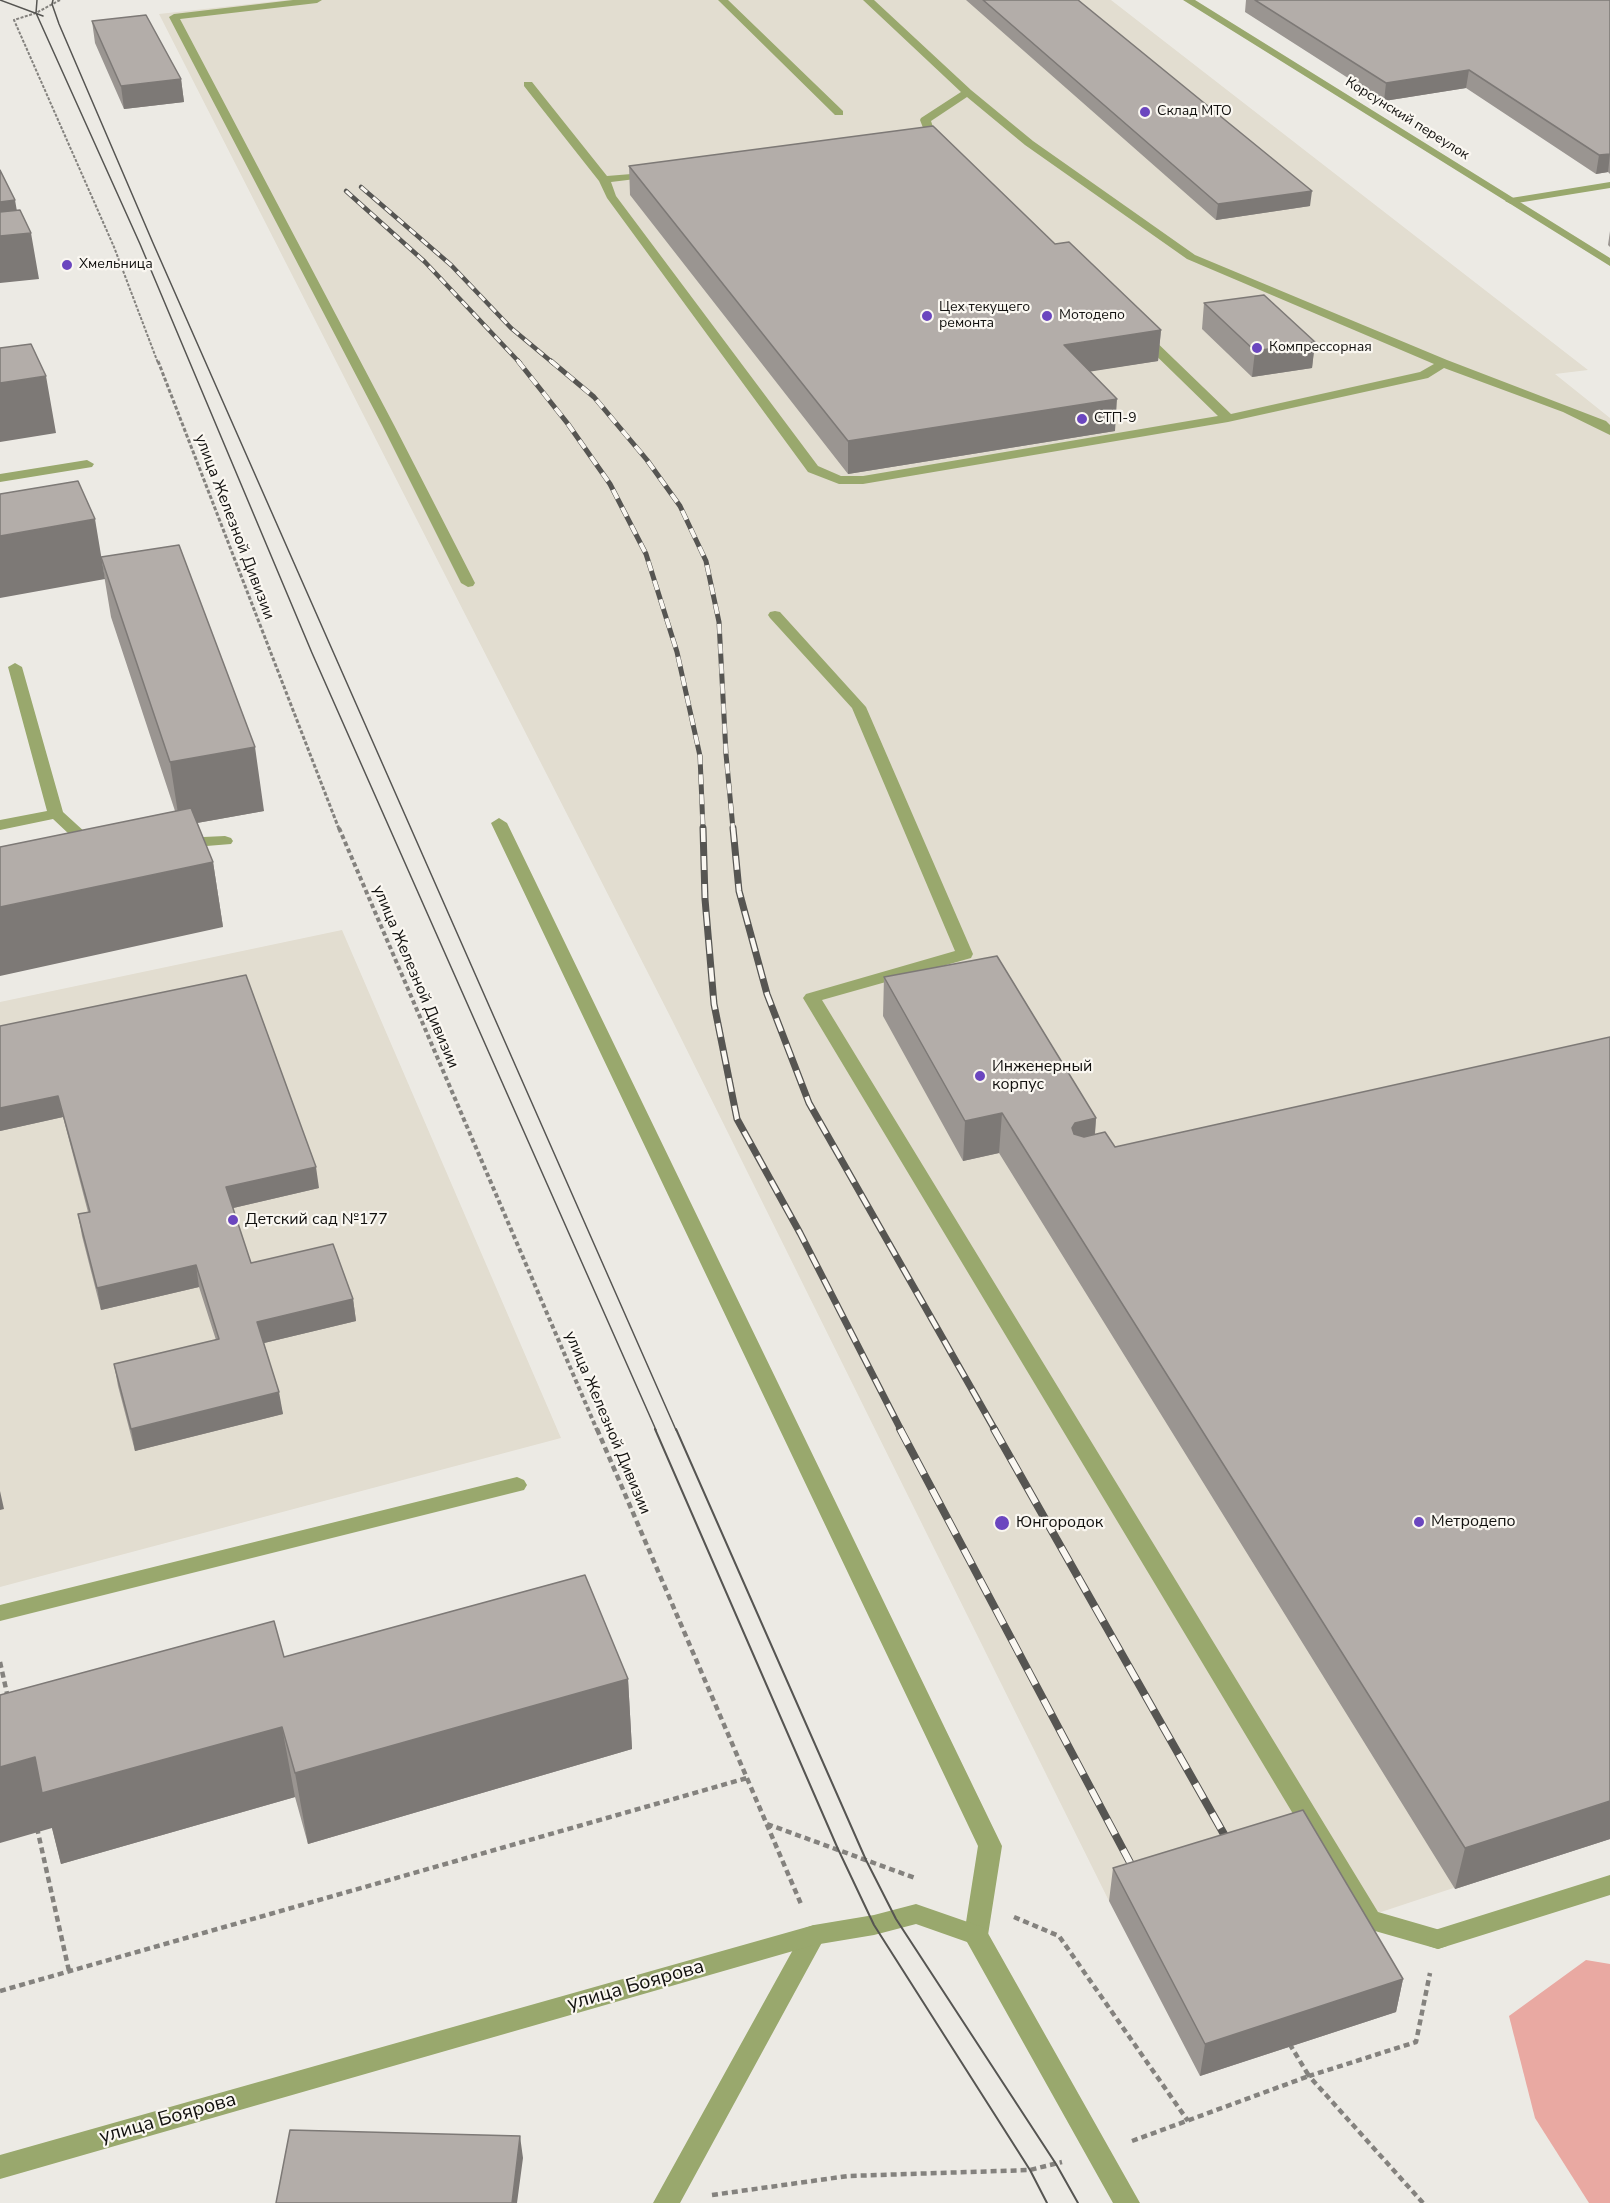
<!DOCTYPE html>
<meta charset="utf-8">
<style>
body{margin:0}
canvas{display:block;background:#eceae4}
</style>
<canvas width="1610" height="2203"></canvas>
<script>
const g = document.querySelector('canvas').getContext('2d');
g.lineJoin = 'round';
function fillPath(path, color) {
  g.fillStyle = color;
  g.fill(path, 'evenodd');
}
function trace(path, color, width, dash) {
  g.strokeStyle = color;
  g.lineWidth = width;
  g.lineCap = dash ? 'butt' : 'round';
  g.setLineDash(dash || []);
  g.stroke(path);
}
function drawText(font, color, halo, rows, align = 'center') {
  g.font = font + ' "Nunito Sans",sans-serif';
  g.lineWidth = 4.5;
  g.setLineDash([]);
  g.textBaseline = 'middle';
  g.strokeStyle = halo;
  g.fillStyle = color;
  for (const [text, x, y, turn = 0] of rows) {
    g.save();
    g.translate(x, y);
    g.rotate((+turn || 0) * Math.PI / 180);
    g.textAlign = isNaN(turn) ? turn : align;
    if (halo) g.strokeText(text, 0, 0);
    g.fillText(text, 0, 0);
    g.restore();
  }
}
fillPath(new Path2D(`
 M 286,0 L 1111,0 L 1588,370 L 1555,374 L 1610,418 L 1610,1836 L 1345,1924 L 1297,1842 L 1109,1901 L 673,1022 L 159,14 Z
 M 342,930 L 561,1438 L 0,1587 L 0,1002 Z`), '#e2ddd0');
fillPath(new Path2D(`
 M 1586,1960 L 1610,1964 L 1610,2203 L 1589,2203 L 1535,2118 L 1509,2016 Z`), '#e9a9a2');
trace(new Path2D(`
 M 60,0 L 36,13 L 14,20 L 114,247 L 158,363`), '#84827e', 2, [3, 1.5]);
trace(new Path2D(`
 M 158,361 L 339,829`), '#84827e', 3, [4, 2]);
trace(new Path2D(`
 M 339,828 L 597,1430`), '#84827e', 4, [4.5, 3]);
trace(new Path2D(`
 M 597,1429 L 801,1904
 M 0,1662 L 8,1698
 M 767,1824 L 915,1878
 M 37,1828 L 69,1971
 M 1014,1917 L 1059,1936 L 1188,2121
 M 0,1991 L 747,1778
 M 1132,2141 L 1309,2076 L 1289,2043
 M 712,2195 L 848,2176 L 1030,2170 L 1062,2162
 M 1423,2203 L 1309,2076 L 1416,2042 L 1430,1973`), '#84827e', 4.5, [6, 4]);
fillPath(new Path2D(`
 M 293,0 L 322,0 L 317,3 L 180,19 L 394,425 L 475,583 L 473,586 L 468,587 L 461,583 L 382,425 L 169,17 L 174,14 Z
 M 718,0 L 728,0 L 843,111 L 843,115 L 835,115 Z
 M 863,0 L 874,0 L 971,90 L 1033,141 L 1195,255 L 1447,360 L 1606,421 L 1610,425 L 1610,435 L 1563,412 L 1444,368 L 1428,378 L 1228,422 L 863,484 L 839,484 L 808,472 L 607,198 L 599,181 L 524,86 L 524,82 L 532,82 L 607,176 L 656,172 L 656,176 L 652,177 L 611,182 L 616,196 L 818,466 L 841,476 L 863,476 L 1218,416 L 1139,339 L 1139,333 L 1147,333 L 1231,414 L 1420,372 L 1434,364 L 1187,259 L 1025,145 L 967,97 L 931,121 L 936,136 L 935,138 L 927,138 L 920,120 L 921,118 L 961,92 Z
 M 1610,182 L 1610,188 L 1511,204 L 1505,201 L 1511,198 Z
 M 87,460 L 94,464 L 92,467 L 0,482 L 0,474 Z
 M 775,611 L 780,612 L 866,707 L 973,954 L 971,958 L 822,1000 L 1378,1912 L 1447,1932 L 1450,1939 L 1447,1946 L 1438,1949 L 1361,1927 L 803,998 L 806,994 L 955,951 L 852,708 L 770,618 L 768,615 L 770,612 Z
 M 15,663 L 22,667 L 63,812 L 98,844 L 100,847 L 98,850 L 86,850 L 53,819 L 0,830 L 0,820 L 47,811 L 8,667 Z
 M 499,818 L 507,823 L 1002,1846 L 988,1935 L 985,1942 L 976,1945 L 967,1942 L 964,1935 L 978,1846 L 491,823 Z
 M 225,836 L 231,838 L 233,841 L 231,844 L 182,848 L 174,843 L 182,838 Z
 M 517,1477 L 524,1480 L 527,1485 L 524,1490 L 0,1621 L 0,1605 Z
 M 814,1925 L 823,1928 L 826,1935 L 680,2203 L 653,2203 L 805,1928 Z`), '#99a86d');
fillPath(new Path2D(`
 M 1183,0 L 1195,0 L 1610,258 L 1610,266 Z
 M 1610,1875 L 1610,1895 L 1438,1949 L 1429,1946 L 1426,1939 L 1429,1932 L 1438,1929 Z
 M 916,1904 L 985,1928 L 1140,2203 L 1113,2203 L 967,1942 L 916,1924 L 874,1935 L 814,1945 L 0,2179 L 0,2155 L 814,1925 L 874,1915 Z`), '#99a86d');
trace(new Path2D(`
 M 0,0 L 43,16
 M 37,0 L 36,13 L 140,244 L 312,653 L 656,1430
 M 53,0 L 52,4 L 59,24 L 153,243 L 676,1430`), '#565552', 1.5);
trace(new Path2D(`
 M 655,1429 L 838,1849 L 874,1925 L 1030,2170 L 1047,2203
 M 676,1429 L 866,1860 L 896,1919 L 1056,2164 L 1078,2203`), '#565552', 2);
const railFar3 = new Path2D(`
 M 361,187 L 451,265 L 511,328 L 553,363
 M 346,191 L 425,262 L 520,363`);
const railFar2 = new Path2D(`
 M 518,361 L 568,424 L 610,484 L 646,554 L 677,652 L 700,756 L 703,829
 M 551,361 L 594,397 L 647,460 L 680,506 L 706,561 L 719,622 L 726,754 L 733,829`);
const railFar1 = new Path2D(`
 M 703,828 L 705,899 L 714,1004 L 737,1119 L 800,1233 L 901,1430
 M 733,828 L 739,891 L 767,994 L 809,1103 L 995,1430`);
const rail = new Path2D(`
 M 900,1429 L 1134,1870
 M 994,1429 L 1229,1843`);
trace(railFar3, '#565552', 4.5);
trace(railFar2, '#565552', 5);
trace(railFar1, '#565552', 7);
trace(rail, '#565552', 8);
trace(railFar3, '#faf7f1', 3, [8]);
trace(railFar2, '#faf7f1', 4, [10]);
trace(railFar1, '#faf7f1', 4.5, [14]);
trace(rail, '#faf7f1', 6, [17]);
fillPath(new Path2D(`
 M 966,0 L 1078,0 L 1310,206 L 1216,220 Z
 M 1246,0 L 1610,0 L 1610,174 L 1608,172 L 1596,174 L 1466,88 L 1384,101 L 1245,12 Z
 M 92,21 L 181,79 L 184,102 L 124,109 L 95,43 Z
 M 629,166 L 1055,244 L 1161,330 L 1158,361 L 1090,371 L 1115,431 L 848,474 L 630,195 Z
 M 1610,231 L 1610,247 L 1608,245 Z
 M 1204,303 L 1315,342 L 1312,368 L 1252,377 L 1202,329 Z
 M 101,557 L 264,811 L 197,823 L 213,862 L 223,927 L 175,811 L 111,617 Z
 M 884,977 L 1096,1118 L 1095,1134 L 1115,1147 L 1610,1839 L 1455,1889 L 999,1153 L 963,1161 L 883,1016 Z
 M 0,1026 L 319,1188 L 233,1208 L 251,1263 L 353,1299 L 356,1321 L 264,1343 L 283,1414 L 135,1451 L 118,1386 L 114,1364 L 216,1340 L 199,1287 L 101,1310 L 82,1236 L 78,1214 L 88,1212 L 63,1117 L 0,1131 Z
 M 284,1657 L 628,1679 L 632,1749 L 308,1844 L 295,1797 L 61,1864 L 52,1828 Z
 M 1113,1868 L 1403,1979 L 1396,2012 L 1200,2076 L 1109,1901 Z`), '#9a9591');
fillPath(new Path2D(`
 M 1469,70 L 1466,88 L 1384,101 L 1386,83 Z
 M 181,79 L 184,102 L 124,109 L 121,86 Z
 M 1610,154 L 1608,172 L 1596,174 L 1599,155 Z
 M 1312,191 L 1310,206 L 1216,220 L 1218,204 Z
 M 15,200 L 21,234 L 31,233 L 39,279 L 0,283 L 0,202 Z
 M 1161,330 L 1158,361 L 1062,376 L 1064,345 Z
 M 1315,342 L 1312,368 L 1252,377 L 1255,351 Z
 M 46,376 L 56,433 L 0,442 L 0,383 Z
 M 1117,399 L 1115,431 L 848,474 L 848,441 Z
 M 95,519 L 105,579 L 0,598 L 0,536 Z
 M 255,747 L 264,811 L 180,826 L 170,762 Z
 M 213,862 L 223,927 L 0,976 L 0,907 Z
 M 58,1096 L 63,1117 L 0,1131 L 0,1108 Z
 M 1002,1113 L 999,1153 L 963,1161 L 965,1121 Z
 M 1096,1118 L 1093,1157 L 1069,1168 L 1072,1128 L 1075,1123 Z
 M 316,1167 L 319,1188 L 229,1209 L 226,1187 Z
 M 196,1265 L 199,1287 L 101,1310 L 97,1288 Z
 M 353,1299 L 356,1321 L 260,1344 L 257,1322 Z
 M 279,1392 L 283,1414 L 135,1451 L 131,1429 Z
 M 0,1491 L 4,1509 L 0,1510 Z
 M 628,1679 L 632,1749 L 308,1844 L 295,1773 Z
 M 282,1727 L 295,1797 L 61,1864 L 52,1828 L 0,1843 L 0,1767 L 35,1757 Z
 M 1610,1801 L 1610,1839 L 1455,1889 L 1465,1848 Z
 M 1403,1979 L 1396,2012 L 1200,2076 L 1205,2044 Z
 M 520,2136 L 523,2158 L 517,2203 L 512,2203 Z`), '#7d7976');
const building = new Path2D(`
 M 983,0 L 1078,0 L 1312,191 L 1218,204 Z
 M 1255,0 L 1610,0 L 1610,154 L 1599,155 L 1469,70 L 1386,83 Z
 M 146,15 L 181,79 L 121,86 L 92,21 Z
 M 933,126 L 1055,244 L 1069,242 L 1161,330 L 1064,345 L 1117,399 L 848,441 L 629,166 Z
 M 0,170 L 15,200 L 0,202 Z
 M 20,210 L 31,233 L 0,236 L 0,212 Z
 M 1264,295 L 1315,342 L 1255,351 L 1204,303 Z
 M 31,344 L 46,376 L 0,383 L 0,348 Z
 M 78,481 L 95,519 L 0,536 L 0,494 Z
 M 179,545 L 255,747 L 170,762 L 101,557 Z
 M 191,808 L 213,862 L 0,907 L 0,847 Z
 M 997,956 L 1096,1118 L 1075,1123 L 1072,1128 L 1074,1134 L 1084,1137 L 1105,1132 L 1115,1147 L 1610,1037 L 1610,1801 L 1465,1848 L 1002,1113 L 965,1121 L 884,977 Z
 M 246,975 L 316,1167 L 226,1187 L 251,1263 L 333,1244 L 353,1299 L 257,1322 L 279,1392 L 131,1429 L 114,1364 L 219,1339 L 196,1265 L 97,1288 L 78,1214 L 90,1212 L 58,1096 L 0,1108 L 0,1026 Z
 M 585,1575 L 628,1679 L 295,1773 L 282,1727 L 42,1793 L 35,1757 L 0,1767 L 0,1695 L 274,1621 L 284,1657 Z
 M 1303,1810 L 1403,1979 L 1205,2044 L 1113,1868 Z
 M 290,2130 L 520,2136 L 512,2203 L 276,2203 Z`);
fillPath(building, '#b3ada9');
trace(building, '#7d7976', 1.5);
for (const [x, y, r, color] of [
 [1145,112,6,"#6b46bf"],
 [67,265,6,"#6b46bf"],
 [927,316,6,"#6b46bf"],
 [1047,316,6,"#6b46bf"],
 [1257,348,6,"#6b46bf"],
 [1082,419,6,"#6b46bf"],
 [980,1076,6,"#6b46bf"],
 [233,1220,6,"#6b46bf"],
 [1419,1522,6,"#6b46bf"],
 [1002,1523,8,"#6b46bf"]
]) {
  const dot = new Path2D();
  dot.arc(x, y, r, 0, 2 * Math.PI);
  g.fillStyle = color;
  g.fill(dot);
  trace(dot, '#faf7f1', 2);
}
drawText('14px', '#11100e', '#faf7f1', [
 ["Склад МТО",1157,112],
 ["Хмельница",79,265],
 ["Цех текущего",939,308],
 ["ремонта",939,324],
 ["Мотодепо",1059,316],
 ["Компрессорная",1269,348],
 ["СТП-9",1094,419]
], 'left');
drawText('14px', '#11100e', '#faf7f1', [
 ["Корсунский переулок",1407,119,32]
]);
drawText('16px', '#11100e', '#faf7f1', [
 ["улица Железной Дивизии",234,527,69],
 ["улица Железной Дивизии",415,977,67],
 ["улица Железной Дивизии",607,1423,67]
]);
drawText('16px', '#11100e', '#faf7f1', [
 ["Инженерный",992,1067],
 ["корпус",992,1085],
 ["Детский сад №177",245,1220],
 ["Метродепо",1431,1522],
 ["Юнгородок",1016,1523]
], 'left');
drawText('20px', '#11100e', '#faf7f1', [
 ["улица Боярова",636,1986,-16],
 ["улица Боярова",168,2119,-16]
]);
</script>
